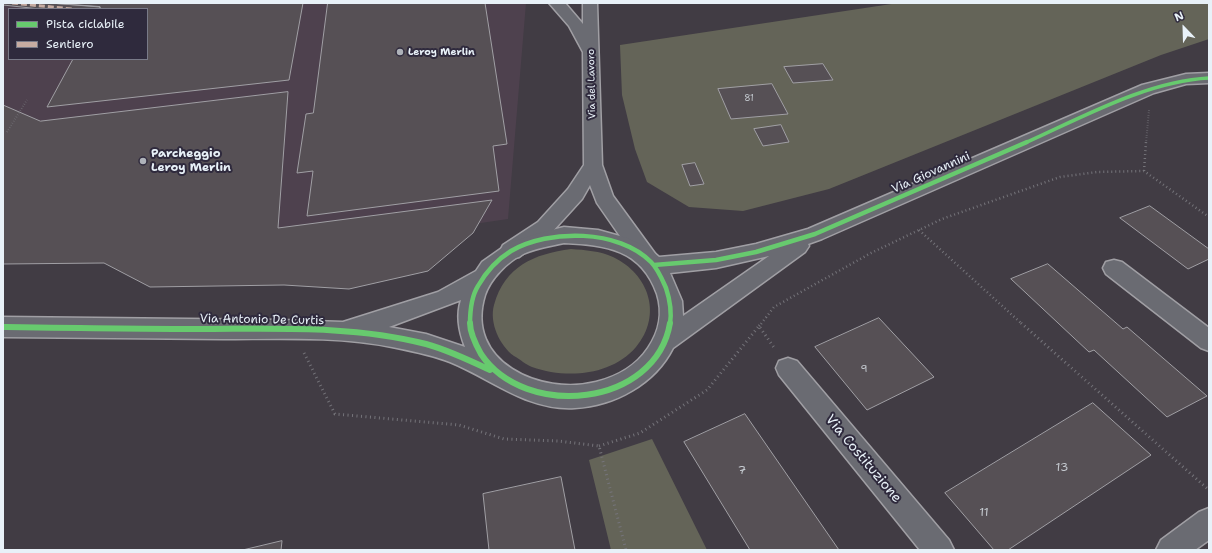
<!DOCTYPE html>
<style>
body{margin:0}
#map{position:relative;width:1212px;height:553px;overflow:hidden;background:#413c44;font-family:"Shantell Sans",sans-serif}
canvas{display:block}
.frame{position:absolute;inset:0;border:4px solid #e8f1f8;pointer-events:none}
.legend{position:absolute;left:8px;top:8px;width:140px;height:52px;box-sizing:border-box;background:#2f2a3d;border:1px solid #797a88;margin:0;padding:5px 7px;list-style:none;font-size:12px;color:#e8f1f8}
.legend li{display:flex;align-items:center;gap:8px;height:20px}
.legend b{width:20px;border:1px solid #797a88}
.north{position:absolute;left:1164px;top:8px;width:40px;height:40px;-webkit-text-stroke:3px #2f2a3d;paint-order:stroke;rotate:337deg;font-size:11px;font-weight:700;line-height:16px;text-align:center;color:#e8f1f8}
.north::after{content:'';display:block;margin:auto;width:14px;height:18px;background:#e8f1f8;clip-path:polygon(50% 0,100% 100%,50% 72%,0 100%)}
</style>
<div id="map">
<canvas width="1212" height="553"></canvas>
<div class="frame"></div>
<ul class="legend">
<li><b style="height:5px;background:#67ca6e"></b>Pista ciclabile</li>
<li><b style="height:5px;background:#c7aca2"></b>Sentiero</li>
</ul>
<div class="north">N</div>
</div>
<script>
const g = document.querySelector('canvas').getContext('2d');
g.lineJoin = 'round';
function fillPath(path, color) {
  g.fillStyle = color;
  g.fill(path, 'evenodd');
}
function trace(path, color, width, dash) {
  g.strokeStyle = color;
  g.lineWidth = width;
  g.lineCap = dash ? 'butt' : 'round';
  g.setLineDash(dash || []);
  g.stroke(path);
}
function drawText(font, color, halo, rows, align = 'center') {
  g.font = font + ' "Shantell Sans",sans-serif';
  g.lineWidth = 4;
  g.setLineDash([]);
  g.textBaseline = 'middle';
  g.strokeStyle = halo;
  g.fillStyle = color;
  for (const [text, x, y, turn = 0] of rows) {
    g.save();
    g.translate(x, y);
    g.rotate((+turn || 0) * Math.PI / 180);
    g.textAlign = isNaN(turn) ? turn : align;
    if (halo) g.strokeText(text, 0, 0);
    g.fillText(text, 0, 0);
    g.restore();
  }
}
fillPath(new Path2D(`
 M 3,3 L 526,3 L 508,219 L 385,237 L 3,259 ZM 9,9 L 147,9 L 147,59 L 9,59 Z`), '#4e414e');
fillPath(new Path2D(`
 M 898,3 L 1209,3 L 1209,39 L 1161,55 L 829,189 L 743,211 L 689,207 L 647,182 L 635,149 L 622,95 L 620,45 Z
 M 571,249 C 585,250 600,251 613,257 C 649,274 663,315 636,347 C 611,376 566,379 532,367 C 526,365 520,359 514,356 C 500,346 489,323 494,305 C 505,266 534,254 571,249 Z
 M 652,439 L 707,550 L 611,550 L 589,460 Z`), '#646458');
const building = new Path2D(`
 M 5,3 L 50,3 L 100,7 L 100,9 L 40,9 L 3,5 Z
 M 50,3 L 303,3 L 289,80 L 47,107 L 73,59 L 147,59 L 147,9 L 100,9 L 100,7 Z
 M 328,3 L 485,3 L 507,144 L 493,146 L 499,191 L 307,216 L 313,171 L 297,173 L 306,114 L 313,113 Z
 M 823,64 L 833,80 L 793,83 L 784,67 Z
 M 772,84 L 788,114 L 731,119 L 718,89 Z
 M 288,92 L 278,228 L 492,200 L 473,233 L 428,271 L 349,289 L 284,285 L 150,287 L 104,263 L 3,264 L 3,105 L 40,121 Z
 M 781,125 L 789,142 L 763,146 L 754,129 Z
 M 695,163 L 704,184 L 690,186 L 682,165 Z
 M 1150,206 L 1209,249 L 1209,259 L 1188,269 L 1120,218 Z
 M 1048,264 L 1123,329 L 1127,327 L 1207,396 L 1167,417 L 1094,350 L 1089,352 L 1011,279 Z
 M 879,318 L 934,377 L 867,410 L 815,347 Z
 M 1093,403 L 1151,455 L 1008,550 L 994,550 L 945,493 Z
 M 745,414 L 839,550 L 750,550 L 684,442 Z
 M 561,477 L 575,550 L 489,550 L 483,494 Z
 M 282,541 L 281,550 L 243,550 Z`);
fillPath(building, '#565055');
trace(building, '#a09fa4', 1);
const minor = new Path2D(`
 M 549,3 L 565,3 L 583,24 L 583,3 L 597,3 L 602,165 L 613,196 L 659,259 L 656,265 L 648,267 L 640,265 L 597,203 L 590,185 L 582,199 L 552,232 L 519,257 L 511,259 L 503,257 L 500,251 L 503,245 L 538,222 L 568,189 L 584,165 L 583,52 L 569,26 Z
 M 1114,260 L 1122,262 L 1209,328 L 1209,351 L 1201,348 L 1106,274 L 1103,268 L 1106,262 Z
 M 788,358 L 797,361 L 949,540 L 954,550 L 920,550 L 779,375 L 776,368 L 779,361 Z
 M 1209,508 L 1209,540 L 1195,550 L 1156,550 L 1161,540 L 1199,512 Z`);
const tertiary = new Path2D(`
 M 1209,73 L 1209,83 L 1186,84 L 1154,93 L 822,239 L 808,244 L 809,246 L 805,252 L 673,348 C 655,384 614,406 575,408 C 527,411 492,379 450,362 C 432,355 412,351 392,347 C 337,336 279,339 223,339 C 149,338 76,338 3,337 L 3,317 L 282,320 L 343,322 L 438,292 L 476,271 L 482,262 L 509,243 L 536,234 L 564,227 L 598,230 L 627,238 L 648,248 L 659,257 L 716,252 L 756,244 L 808,229 L 1142,85 L 1186,74 ZM 564,243 C 606,245 641,249 657,294 C 663,313 659,332 648,348 C 636,366 616,377 596,382 C 541,396 464,362 485,295 C 491,278 507,262 523,254 C 536,248 550,246 564,243 ZM 769,256 L 683,316 L 682,301 L 670,273 L 716,268 ZM 461,300 C 456,315 459,332 465,347 L 426,334 L 389,327 Z`);
trace(minor, '#a09fa4', 3);
trace(tertiary, '#a09fa4', 3);
trace(new Path2D(`
 M 7,132 L 27,100
 M 1146,143 L 1149,110`), '#75747a', 2, [0.5, 2]);
trace(new Path2D(`
 M 1144,171 L 1146,142
 M 919,230 L 1022,324
 M 761,324 L 774,307 L 871,253 L 942,219 L 1060,177 L 1097,172 L 1144,171 L 1209,217`), '#75747a', 2.5, [1, 3]);
trace(new Path2D(`
 M 1021,323 L 1209,490
 M 759,326 L 762,323
 M 304,353 L 335,414 L 459,425 L 504,439 L 558,441 L 599,446 L 626,550
 M 599,446 L 640,433 L 707,390 L 759,326 L 775,349`), '#75747a', 3, [1, 3.5]);
fillPath(minor, '#6a6b72');
fillPath(tertiary, '#6a6b72');
trace(new Path2D(`
 M 12,3 L 72,9`), '#c7aca2', 3, [6, 3]);
trace(new Path2D(`
 M 1025,143 C 1081,118 1147,81 1209,78`), '#67ca6e', 3.5);
trace(new Path2D(`
 M 654,265 L 716,260 L 756,252 L 815,234 L 1027,142
 M 470,324 C 470,311 471,297 478,286 C 486,272 498,259 511,251 C 549,229 619,229 651,262 C 658,269 662,279 666,288 C 670,300 672,311 670,324`), '#67ca6e', 4.5);
trace(new Path2D(`
 M 470,323 C 470,333 476,345 481,354 C 525,420 656,407 670,323
 M 3,327 C 69,328 134,329 200,329 C 274,329 353,325 426,344 C 448,350 469,360 490,370`), '#67ca6e', 6);
for (const [x, y, r, color] of [
 [400,52,4,"#aeb2b9"],
 [143,161,4,"#aeb2b9"]
]) {
  const dot = new Path2D();
  dot.arc(x, y, r, 0, 2 * Math.PI);
  g.fillStyle = color;
  g.fill(dot);
  trace(dot, '#2f2a3d', 1.5);
}
drawText('9px', '#c4c9cf', null, [
 ["81",749,99]
]);
drawText('bold 10px', '#e8f1f8', '#2f2a3d', [
 ["Leroy Merlin",408,52]
], 'left');
drawText('10px', '#e8f1f8', '#2f2a3d', [
 ["Via del Lavoro",592,84,-91]
]);
drawText('10px', '#c4c9cf', null, [
 ["9",864,369]
]);
drawText('bold 12px', '#e8f1f8', '#2f2a3d', [
 ["Parcheggio",151,154],
 ["Leroy Merlin",151,168]
], 'left');
drawText('12px', '#e8f1f8', '#2f2a3d', [
 ["Via Giovannini",931,173,-24],
 ["Via Antonio De Curtis",262,320,1]
]);
drawText('12px', '#c4c9cf', null, [
 ["13",1062,468],
 ["7",742,471],
 ["11",984,513]
]);
drawText('14px', '#e8f1f8', '#2f2a3d', [
 ["Via Costituzione",863,459,50]
]);
</script>
